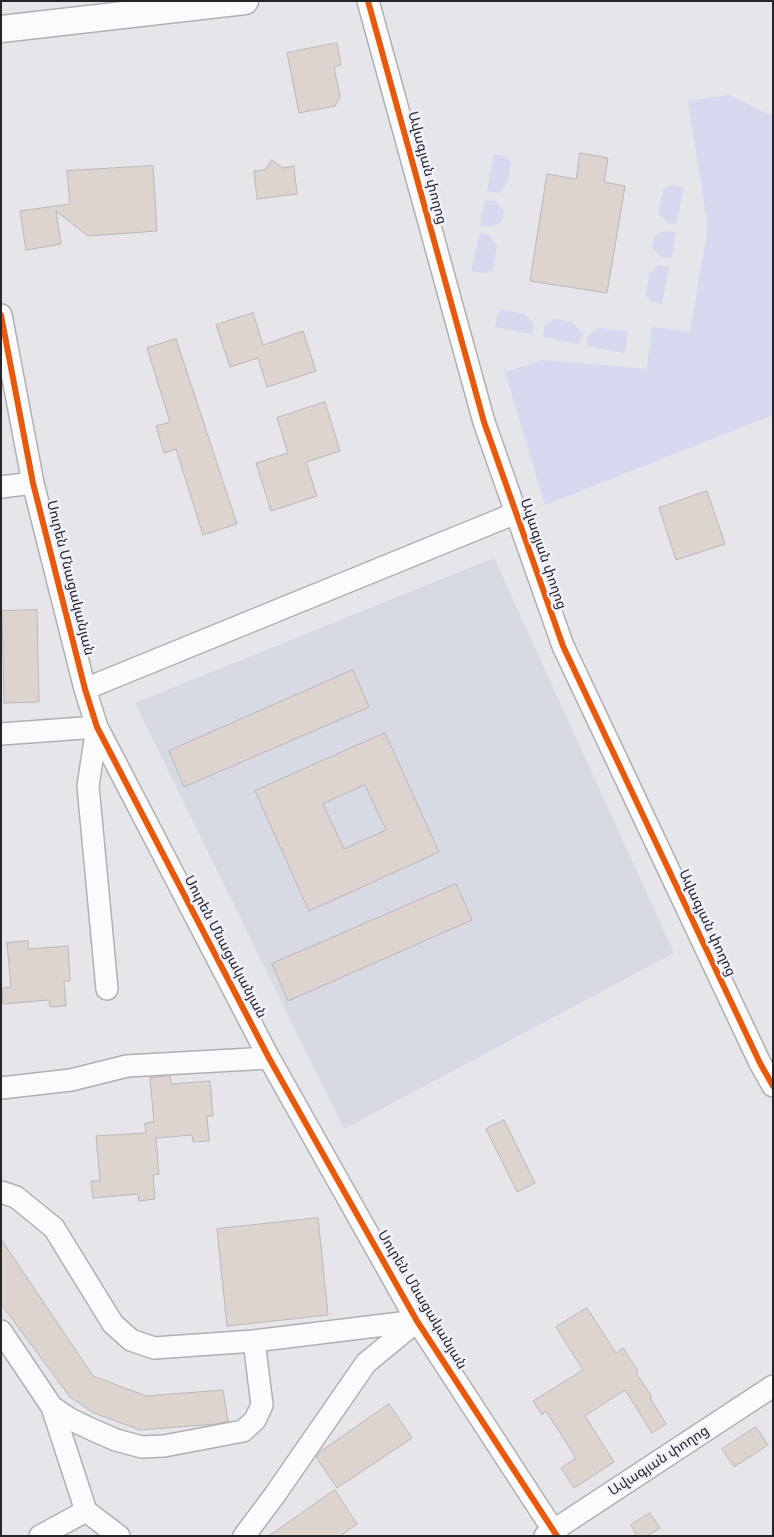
<!DOCTYPE html>
<meta charset="utf-8">
<style>
body{margin:0}
#map{position:relative;width:774px;height:1537px;overflow:hidden;background:#e5e5ea;font-family:"Fira Sans Condensed",sans-serif}
canvas{display:block}
.frame{position:absolute;inset:0;border:2px solid #242529;pointer-events:none}
</style>
<div id="map">
<canvas width="774" height="1537"></canvas>
<div class="frame"></div>
</div>
<script>
const g = document.querySelector('canvas').getContext('2d');
g.lineJoin = 'round';
function fillPath(path, color) {
  g.fillStyle = color;
  g.fill(path, 'evenodd');
}
function trace(path, color, width, dash) {
  g.strokeStyle = color;
  g.lineWidth = width;
  g.lineCap = dash ? 'butt' : 'round';
  g.setLineDash(dash || []);
  g.stroke(path);
}
function drawText(font, color, halo, rows, align = 'center') {
  g.font = font + ' "Fira Sans Condensed","Noto Sans Armenian",sans-serif';
  g.lineWidth = 5;
  g.setLineDash([]);
  g.textBaseline = 'middle';
  g.strokeStyle = halo;
  g.fillStyle = color;
  for (const [text, x, y, turn = 0] of rows) {
    g.save();
    g.translate(x, y);
    g.rotate((+turn || 0) * Math.PI / 180);
    g.textAlign = isNaN(turn) ? turn : align;
    if (halo) g.strokeText(text, 0, 0);
    g.fillText(text, 0, 0);
    g.restore();
  }
}
fillPath(new Path2D(`
 M 494,558 L 674,953 L 344,1129 L 135,703 Z`), '#d7d9e4');
fillPath(new Path2D(`
 M 729,95 L 773,116 L 773,415 L 545,505 L 505,372 L 543,360 L 647,369 L 652,327 L 690,332 L 708,228 L 688,101 Z
 M 494,154 L 507,157 L 511,163 L 507,184 L 498,193 L 487,191 Z
 M 670,185 L 684,187 L 676,224 L 667,223 L 658,213 L 663,189 Z
 M 485,200 L 495,201 L 504,210 L 502,221 L 492,227 L 480,225 Z
 M 664,231 L 676,232 L 672,258 L 661,257 L 652,248 L 654,237 Z
 M 480,233 L 489,235 L 497,245 L 493,269 L 486,273 L 471,271 Z
 M 658,265 L 669,267 L 662,304 L 650,301 L 646,295 L 649,274 Z
 M 499,309 L 525,314 L 534,323 L 532,334 L 495,327 Z
 M 554,319 L 571,322 L 583,333 L 579,344 L 543,337 L 544,327 Z
 M 598,328 L 628,331 L 625,353 L 587,346 L 588,336 Z`), '#d6d9ef');
const building = new Path2D(`
 M 337,43 L 341,65 L 334,67 L 340,97 L 335,106 L 299,113 L 287,53 Z
 M 580,153 L 608,158 L 604,182 L 625,186 L 607,293 L 530,281 L 547,174 L 576,179 Z
 M 272,160 L 283,168 L 294,166 L 297,194 L 257,199 L 254,171 L 265,170 Z
 M 153,166 L 157,231 L 88,236 L 56,211 L 61,244 L 26,250 L 20,211 L 70,204 L 67,171 Z
 M 253,313 L 263,345 L 303,331 L 316,371 L 267,387 L 258,358 L 230,367 L 216,325 Z
 M 176,339 L 237,524 L 203,535 L 176,449 L 164,453 L 156,426 L 170,422 L 147,348 Z
 M 325,402 L 340,451 L 306,462 L 317,496 L 271,511 L 256,463 L 288,453 L 277,418 Z
 M 707,491 L 725,544 L 676,560 L 659,508 Z
 M 37,610 L 39,702 L 4,703 L 2,611 Z
 M 353,670 L 369,707 L 184,787 L 169,751 Z
 M 385,733 L 439,852 L 309,911 L 255,791 ZM 365,785 L 386,830 L 344,849 L 323,804 Z
 M 456,884 L 472,920 L 288,1001 L 272,964 Z
 M 28,941 L 28,949 L 68,946 L 70,981 L 64,981 L 66,1006 L 50,1007 L 49,1000 L 3,1004 L 2,988 L 11,987 L 7,943 Z
 M 170,1076 L 171,1084 L 210,1081 L 213,1116 L 207,1116 L 209,1141 L 193,1142 L 192,1135 L 156,1138 L 159,1174 L 153,1175 L 155,1199 L 139,1201 L 138,1194 L 93,1198 L 91,1181 L 100,1181 L 96,1136 L 146,1133 L 145,1123 L 154,1122 L 150,1078 Z
 M 504,1120 L 535,1183 L 517,1192 L 486,1129 Z
 M 318,1218 L 328,1315 L 227,1326 L 217,1229 Z
 M 1,1239 L 93,1376 L 146,1396 L 223,1390 L 228,1421 L 215,1424 L 140,1430 L 94,1413 L 70,1397 L 1,1304 Z
 M 587,1308 L 616,1353 L 623,1348 L 638,1371 L 636,1373 L 652,1397 L 650,1398 L 666,1424 L 652,1433 L 625,1390 L 585,1416 L 614,1462 L 574,1488 L 561,1468 L 576,1458 L 546,1411 L 542,1415 L 533,1401 L 583,1370 L 556,1327 Z
 M 389,1404 L 412,1438 L 337,1488 L 316,1457 L 320,1452 Z
 M 756,1427 L 768,1445 L 734,1467 L 722,1449 Z
 M 335,1490 L 357,1524 L 340,1536 L 269,1536 Z
 M 650,1513 L 660,1528 L 647,1536 L 637,1536 L 631,1525 Z`);
fillPath(building, '#ded4cf');
trace(building, '#b8b7b8', 1);
const minor = new Path2D(`
 M 368,1 L 484,422 L 563,646 L 760,1063 L 773,1086
 M 1,315 L 33,483 L 85,689 L 97,727 L 269,1058 L 417,1321 L 557,1536
 M 1,487 L 33,483
 M 85,689 L 516,513
 M 1,734 L 97,727 L 88,786 L 107,989
 M 1,1088 L 71,1080 L 127,1066 L 269,1058
 M 1,1192 L 16,1197 L 54,1228 L 113,1324 L 131,1340 L 154,1348 L 254,1341 L 417,1321
 M 1,1331 L 52,1407 L 86,1511
 M 52,1407 L 70,1419 L 93,1430 L 116,1440 L 142,1447 L 164,1446 L 243,1431 L 255,1420 L 262,1405 L 254,1341
 M 40,1536 L 86,1511 L 119,1536
 M 244,1536 L 274,1496 L 366,1363 L 417,1321
 M 545,1536 L 773,1386`);
const major = new Path2D(`
 M 1,29 L 245,1`);
trace(minor, '#afb0b4', 24);
trace(major, '#afb0b4', 29);
trace(minor, '#fbfbfc', 21);
trace(major, '#fbfbfc', 26);
trace(new Path2D(`
 M 368,1 L 484,422 L 563,646 L 760,1063 L 773,1086
 M 1,315 L 33,483 L 85,689 L 97,727 L 269,1058 L 417,1321 L 557,1536`), '#e8590c', 6);
drawText('14px', '#242529', '#eff0fa', [
 ["Ավագյան փողոց",427,168,75],
 ["Ավագյան փողոց",543,554,71],
 ["Սուրեն Մնացականյան",70,578,76],
 ["Ավագյան փողոց",707,923,65],
 ["Սուրեն Մնացականյան",225,947,62],
 ["Սուրեն Մնացականյան",422,1300,59],
 ["Ավագյան փողոց",659,1461,-33]
]);
</script>
